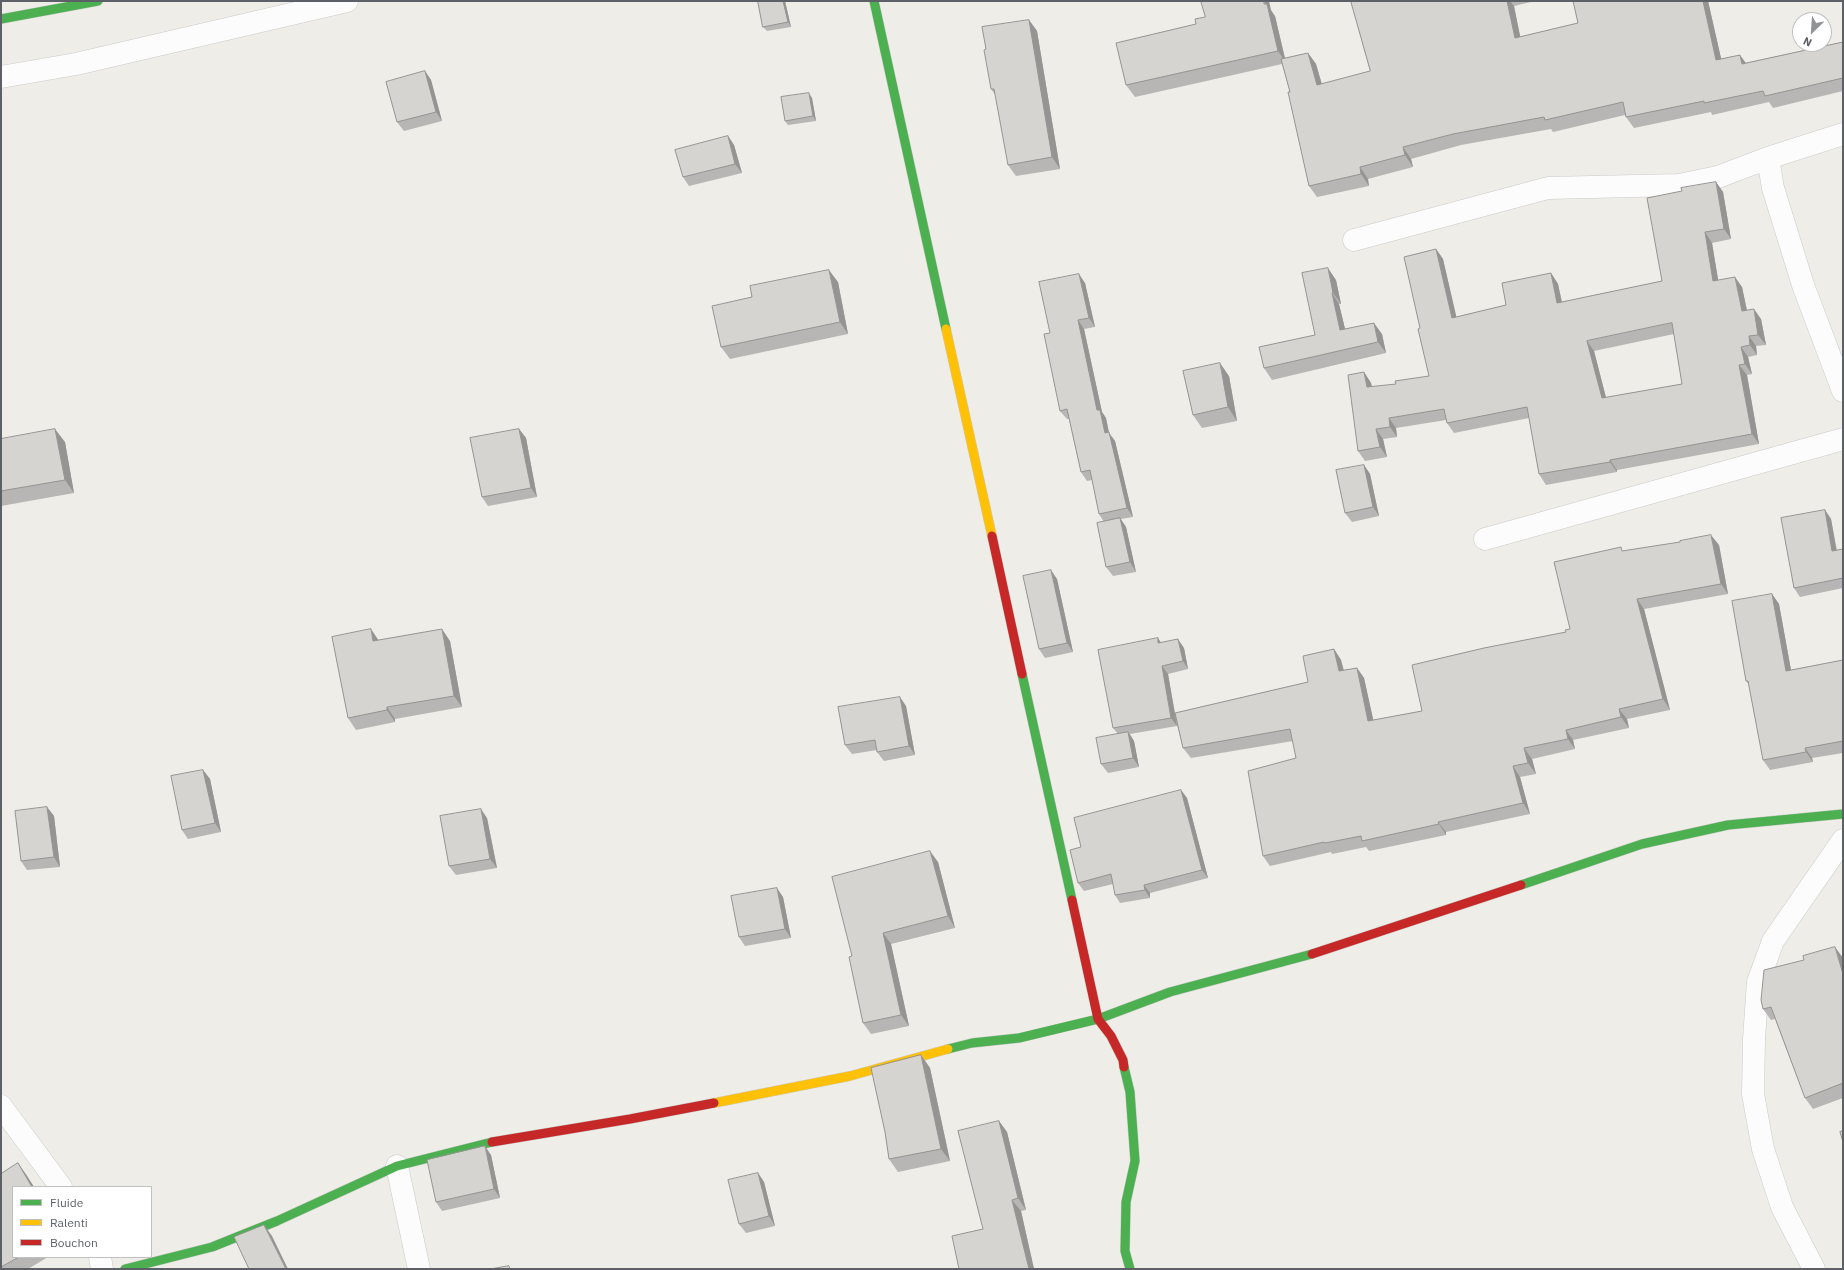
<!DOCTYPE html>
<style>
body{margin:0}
#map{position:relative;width:1844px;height:1270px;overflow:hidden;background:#eeede8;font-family:"IBM Plex Sans",sans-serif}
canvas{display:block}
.frame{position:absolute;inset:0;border:2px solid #5d6167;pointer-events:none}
.legend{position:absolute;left:12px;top:1186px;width:140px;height:72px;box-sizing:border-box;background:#fff;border:1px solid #bec0c2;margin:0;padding:5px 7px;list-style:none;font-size:12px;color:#5d6167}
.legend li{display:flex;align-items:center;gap:8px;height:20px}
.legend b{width:20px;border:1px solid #bec0c2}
.north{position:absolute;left:1792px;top:12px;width:40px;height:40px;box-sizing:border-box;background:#fff;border:1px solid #bec0c2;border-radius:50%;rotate:205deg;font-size:11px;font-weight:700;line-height:16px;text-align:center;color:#5d6167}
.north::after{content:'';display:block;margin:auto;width:14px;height:18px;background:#909294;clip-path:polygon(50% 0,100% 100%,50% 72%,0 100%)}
</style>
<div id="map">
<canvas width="1844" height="1270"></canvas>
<div class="frame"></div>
<ul class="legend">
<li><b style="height:5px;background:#4caf50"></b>Fluide</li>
<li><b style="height:5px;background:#ffc107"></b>Ralenti</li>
<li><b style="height:5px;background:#c62828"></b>Bouchon</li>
</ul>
<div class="north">N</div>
</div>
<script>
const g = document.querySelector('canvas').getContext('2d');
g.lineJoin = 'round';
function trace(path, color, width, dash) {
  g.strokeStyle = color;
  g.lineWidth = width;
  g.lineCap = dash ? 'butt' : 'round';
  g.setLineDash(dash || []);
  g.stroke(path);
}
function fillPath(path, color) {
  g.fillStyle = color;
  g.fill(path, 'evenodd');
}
const street = new Path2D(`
 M 1,77 L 76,64 L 347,1
 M 1768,158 L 1773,188 L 1803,285 L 1843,391
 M 1354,240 L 1548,188 L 1679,185 L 1718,177 L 1768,158 L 1843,134
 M 1485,539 L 1843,439
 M 1,1106 L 61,1187
 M 397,1166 L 419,1269
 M 100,1257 L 102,1269
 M 1814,1269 L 1782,1207 L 1763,1149 L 1753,1094 L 1754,1039 L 1758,982 L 1773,941 L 1843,840`);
const fast = new Path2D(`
 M 874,1 L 946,329
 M 1,19 L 98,1
 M 1022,674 L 1072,900
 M 1521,885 L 1642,844 L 1728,825 L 1843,814
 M 948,1049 L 972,1043 L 1019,1038 L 1098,1019 L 1170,992 L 1312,954
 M 1124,1067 L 1130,1092 L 1135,1161 L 1126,1202 L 1125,1251 L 1130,1269
 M 125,1269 L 212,1247 L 277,1221 L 397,1166 L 492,1142`);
const slow = new Path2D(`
 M 946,329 L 992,536
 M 714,1103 L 850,1076 L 948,1049`);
const jam = new Path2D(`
 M 992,536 L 1022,674
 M 1072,900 L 1098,1019 L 1111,1036 L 1123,1060 L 1124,1067
 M 1312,954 L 1521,885
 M 492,1142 L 630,1119 L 714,1103`);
trace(street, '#cacac9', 23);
trace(fast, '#cacbca', 10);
trace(slow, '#cacbca', 10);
trace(jam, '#cacbca', 10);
trace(street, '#fcfcfc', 22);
trace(fast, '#4caf50', 9);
trace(slow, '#ffc107', 9);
trace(jam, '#c62828', 9);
fillPath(new Path2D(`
 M 758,1 L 785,1 L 791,27 L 767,31 L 763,27 Z
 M 1351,1 L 1535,1 L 1514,6 L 1520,37 L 1578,23 L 1573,1 L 1708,1 L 1721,59 L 1740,55 L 1745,63 L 1843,42 L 1843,91 L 1773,108 L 1769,102 L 1712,115 L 1711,112 L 1634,128 L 1626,117 L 1625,115 L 1553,132 L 1551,129 L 1461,145 L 1411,159 L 1413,167 L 1368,179 L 1369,186 L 1317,197 L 1309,186 L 1290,92 L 1282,64 L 1135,97 L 1126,85 L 1275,16 L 1285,58 L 1308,53 L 1316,64 L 1322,84 L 1370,71 Z
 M 1029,20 L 1037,31 L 1060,169 L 1016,176 L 1008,165 L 996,96 L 991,89 L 986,49 Z
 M 425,71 L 431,80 L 442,121 L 404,131 L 397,122 Z
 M 812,98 L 816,121 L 788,125 L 785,121 Z
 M 728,136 L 734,145 L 742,173 L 689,186 L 683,177 Z
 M 1716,182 L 1723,192 L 1731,239 L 1712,243 L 1718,280 L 1742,287 L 1747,310 L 1761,319 L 1766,345 L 1756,346 L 1757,355 L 1748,357 L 1752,374 L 1747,375 L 1759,444 L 1617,470 L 1617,472 L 1546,485 L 1539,474 L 1529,418 L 1454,433 L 1447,423 L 1446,420 L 1396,428 L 1397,437 L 1383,439 L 1387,457 L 1365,461 L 1358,451 L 1364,372 L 1371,383 L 1372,387 L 1396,384 L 1429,376 L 1420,328 L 1436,249 L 1443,259 L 1456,317 L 1506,305 L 1551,273 L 1558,284 L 1562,302 L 1662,281 L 1682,191 ZM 1674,334 L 1682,384 L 1606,398 L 1594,351 Z
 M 1336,280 L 1341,304 L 1339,304 L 1345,329 L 1382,334 L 1386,353 L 1272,380 L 1264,368 L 1315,335 Z
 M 838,282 L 848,334 L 730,359 L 721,347 Z
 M 1085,283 L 1095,327 L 1084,329 L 1102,412 L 1106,418 L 1109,433 L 1115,441 L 1133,517 L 1121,519 L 1126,527 L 1136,572 L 1113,576 L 1106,567 L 1104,522 L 1099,514 L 1092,480 L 1087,481 L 1081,472 L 1069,419 L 1067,419 L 1060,411 L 1050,333 Z
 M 1229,376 L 1237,421 L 1202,428 L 1193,415 Z
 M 519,429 L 526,438 L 537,497 L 488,506 L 482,497 Z
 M 1,439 L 65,442 L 74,493 L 1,506 Z
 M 1364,465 L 1370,474 L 1379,516 L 1352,522 L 1345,513 Z
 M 1825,510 L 1831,519 L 1837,550 L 1843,549 L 1843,588 L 1800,597 L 1794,588 Z
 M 1719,545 L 1728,594 L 1644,609 L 1670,710 L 1627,719 L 1629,728 L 1573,740 L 1575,749 L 1532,759 L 1536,774 L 1520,777 L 1530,814 L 1446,832 L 1446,835 L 1369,851 L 1366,847 L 1332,854 L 1331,852 L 1270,866 L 1263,856 L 1296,758 L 1293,741 L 1191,758 L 1183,748 L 1175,717 L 1177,726 L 1130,734 L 1134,741 L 1139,767 L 1108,773 L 1101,764 L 1118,734 L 1113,728 L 1158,638 L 1161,643 L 1184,648 L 1188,669 L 1168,674 L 1175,713 L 1308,682 L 1334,649 L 1341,660 L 1344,670 L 1357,668 L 1364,678 L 1373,720 L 1422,711 L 1566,632 L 1570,629 L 1624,551 Z
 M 1057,579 L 1073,652 L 1045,658 L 1039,649 Z
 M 1772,594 L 1779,604 L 1791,670 L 1843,660 L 1843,753 L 1812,758 L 1813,762 L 1770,770 L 1763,760 L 1750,686 L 1746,681 Z
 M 378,640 L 450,641 L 462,707 L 395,719 L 395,722 L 356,730 L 348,718 Z
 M 906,706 L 915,755 L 884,761 L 877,752 L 877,750 L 852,754 L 845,745 Z
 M 203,770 L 210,779 L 221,832 L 188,839 L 182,830 Z
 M 1181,790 L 1187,798 L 1208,878 L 1150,893 L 1150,898 L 1120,903 L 1115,895 L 1113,884 L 1084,891 L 1078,883 L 1081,847 Z
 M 47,807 L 54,816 L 60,867 L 27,870 L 21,861 Z
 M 487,818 L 497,868 L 456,875 L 449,866 Z
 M 938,862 L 955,928 L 891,944 L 909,1026 L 871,1034 L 863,1023 L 852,956 Z
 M 783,897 L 791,938 L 745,946 L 739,937 Z
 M 1843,958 L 1843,1098 L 1813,1109 L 1805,1098 L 1775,1019 L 1771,1020 L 1763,1009 Z
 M 921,1055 L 930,1068 L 950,1161 L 898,1172 L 889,1159 L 885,1132 Z
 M 999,1121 L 1007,1132 L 1026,1210 L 1021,1211 L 1034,1269 L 959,1269 L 983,1229 Z
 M 491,1155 L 500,1198 L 442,1211 L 436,1202 Z
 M 18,1163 L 27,1176 L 34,1187 L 13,1187 L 13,1257 L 48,1257 L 28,1269 L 1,1269 L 1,1174 Z
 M 758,1173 L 764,1182 L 775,1226 L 746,1233 L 739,1224 Z`), '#b7b6b4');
fillPath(new Path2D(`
 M 783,1 L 785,1 L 791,27 L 788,22 Z
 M 1264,1 L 1269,1 L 1271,10 L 1275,16 L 1286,63 L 1278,51 Z
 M 1507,1 L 1510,1 L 1514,6 L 1523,50 L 1515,38 Z
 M 1703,1 L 1708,1 L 1724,71 L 1716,60 Z
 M 1029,20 L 1037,31 L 1060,169 L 1052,157 Z
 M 1308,53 L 1316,64 L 1325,96 L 1317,85 Z
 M 1740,55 L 1748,66 L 1742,64 Z
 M 425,71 L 431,80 L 442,121 L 436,112 Z
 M 809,93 L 812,98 L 816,121 L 813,116 Z
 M 728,136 L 734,145 L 742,173 L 735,164 Z
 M 1403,147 L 1411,159 L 1413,167 L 1405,155 Z
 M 1360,167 L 1368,179 L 1369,186 L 1361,174 Z
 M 1716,182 L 1723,192 L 1731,239 L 1724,229 Z
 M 1705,232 L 1712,243 L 1720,291 L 1713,281 Z
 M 1436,249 L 1443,259 L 1459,328 L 1452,318 Z
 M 1328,268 L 1336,280 L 1341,304 L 1333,293 Z
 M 829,270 L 838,282 L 848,334 L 840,322 Z
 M 1551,273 L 1558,284 L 1564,313 L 1557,303 Z
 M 1079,274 L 1085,283 L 1095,327 L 1089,318 Z
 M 1735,277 L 1742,287 L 1749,321 L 1742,311 Z
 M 1332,293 L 1339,304 L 1348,341 L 1340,330 Z
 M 1754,309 L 1761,319 L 1766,345 L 1758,335 Z
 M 1078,320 L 1084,329 L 1102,412 L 1106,418 L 1109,433 L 1115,441 L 1133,517 L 1127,508 L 1097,410 Z
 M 1374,323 L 1382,334 L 1386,353 L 1378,342 Z
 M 1749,336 L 1756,346 L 1757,355 L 1750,345 Z
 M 1587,341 L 1594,351 L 1609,409 L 1602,398 Z
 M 1741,347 L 1748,357 L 1752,374 L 1745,364 Z
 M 1220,363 L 1229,376 L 1237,421 L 1228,407 Z
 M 1739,365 L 1747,375 L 1759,444 L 1752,434 Z
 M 1364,372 L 1371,383 L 1374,397 L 1367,387 Z
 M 1389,418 L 1396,428 L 1397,437 L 1390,427 Z
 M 55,429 L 65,442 L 74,493 L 65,480 Z
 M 519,429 L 526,438 L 537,497 L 531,488 Z
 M 1376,429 L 1383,439 L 1387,457 L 1380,447 Z
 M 1610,460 L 1617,470 L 1617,472 L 1610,462 Z
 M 1364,465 L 1370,474 L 1379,516 L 1373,507 Z
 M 1825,510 L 1831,519 L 1838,560 L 1832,551 Z
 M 1120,518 L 1126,527 L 1136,572 L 1130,562 Z
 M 1711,535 L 1719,545 L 1728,594 L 1721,584 Z
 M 1051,570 L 1057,579 L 1073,652 L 1067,643 Z
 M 1772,594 L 1779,604 L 1793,681 L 1786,671 Z
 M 1637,599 L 1644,609 L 1670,710 L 1663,699 Z
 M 371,629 L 379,641 L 373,641 Z
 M 442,629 L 450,641 L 462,707 L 454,696 Z
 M 1158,638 L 1163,646 L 1158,643 Z
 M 1178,639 L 1184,648 L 1188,669 L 1183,661 Z
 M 1334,649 L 1341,660 L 1346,682 L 1339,671 Z
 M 1162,666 L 1168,674 L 1177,726 L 1171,718 Z
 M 1357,668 L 1364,678 L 1376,732 L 1368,721 Z
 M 900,697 L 906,706 L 915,755 L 909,746 Z
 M 387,707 L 395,719 L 395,722 L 387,710 Z
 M 1619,709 L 1627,719 L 1629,728 L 1621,717 Z
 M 1566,730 L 1573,740 L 1575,749 L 1568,739 Z
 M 1128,732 L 1134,741 L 1139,767 L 1133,758 Z
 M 1524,748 L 1532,759 L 1536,774 L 1528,763 Z
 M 1805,748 L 1812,758 L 1813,762 L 1806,752 Z
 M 1513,766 L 1520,777 L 1530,814 L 1523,803 Z
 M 203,770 L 210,779 L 221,832 L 215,823 Z
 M 1181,790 L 1187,798 L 1208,878 L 1202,870 Z
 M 47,807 L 54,816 L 60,867 L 54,857 Z
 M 481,809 L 487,818 L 497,868 L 490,859 Z
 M 1438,822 L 1446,832 L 1446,835 L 1439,824 Z
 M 930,851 L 938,862 L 955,928 L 948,916 Z
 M 1144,885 L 1150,893 L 1150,898 L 1145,890 Z
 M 777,888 L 783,897 L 791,938 L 785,929 Z
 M 883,933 L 891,944 L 909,1026 L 901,1015 Z
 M 1835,947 L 1843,958 L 1843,974 Z
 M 921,1055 L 930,1068 L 950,1161 L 941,1149 Z
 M 999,1121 L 1007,1132 L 1026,1210 L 1018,1198 Z
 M 485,1146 L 491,1155 L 500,1198 L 494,1189 Z
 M 18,1163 L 27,1176 L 34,1187 L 32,1187 Z
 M 758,1173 L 764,1182 L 775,1226 L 769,1216 Z
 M 1012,1200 L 1021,1211 L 1034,1269 L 1029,1269 Z
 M 264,1225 L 272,1236 L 288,1269 L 286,1269 Z`), '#959492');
const building = new Path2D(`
 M 758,1 L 783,1 L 788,22 L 763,27 Z
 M 1201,1 L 1264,1 L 1264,4 L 1267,4 L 1278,51 L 1126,85 L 1116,43 L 1196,24 L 1195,19 L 1205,17 Z
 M 1351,1 L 1507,1 L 1515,38 L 1578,23 L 1573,1 L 1703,1 L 1716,60 L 1740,55 L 1742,64 L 1843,42 L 1843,78 L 1765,96 L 1763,91 L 1704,103 L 1704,101 L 1626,117 L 1623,102 L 1545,120 L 1544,117 L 1453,134 L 1403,147 L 1405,155 L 1360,167 L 1361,174 L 1309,186 L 1288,92 L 1290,92 L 1281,59 L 1308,53 L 1317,85 L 1370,71 Z
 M 1029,20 L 1052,157 L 1008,165 L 994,89 L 991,89 L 984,50 L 986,49 L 982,27 Z
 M 425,71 L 436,112 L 397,122 L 386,82 Z
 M 809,93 L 813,116 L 785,121 L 781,97 Z
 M 728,136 L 735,164 L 683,177 L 675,150 Z
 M 1716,182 L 1724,229 L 1705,232 L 1713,281 L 1735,277 L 1742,311 L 1754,309 L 1758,335 L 1749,336 L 1750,345 L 1741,347 L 1745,364 L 1739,365 L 1752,434 L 1610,460 L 1610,462 L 1539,474 L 1527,407 L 1447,423 L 1444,409 L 1389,418 L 1390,427 L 1376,429 L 1380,447 L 1358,451 L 1348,375 L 1364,372 L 1367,387 L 1396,384 L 1395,381 L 1429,376 L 1418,329 L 1420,328 L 1404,257 L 1436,249 L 1452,318 L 1506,305 L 1502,283 L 1551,273 L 1557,303 L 1662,281 L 1647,198 L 1682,191 L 1681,188 ZM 1672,323 L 1682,384 L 1602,398 L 1587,341 Z
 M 1328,268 L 1333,293 L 1332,293 L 1340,330 L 1374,323 L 1378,342 L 1264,368 L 1259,347 L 1315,335 L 1302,273 Z
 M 829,270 L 840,322 L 721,347 L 712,306 L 752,297 L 750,286 Z
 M 1079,274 L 1089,318 L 1078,320 L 1097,410 L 1100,410 L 1105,433 L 1109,432 L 1127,508 L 1099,514 L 1090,470 L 1081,472 L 1067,409 L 1060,411 L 1044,334 L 1050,333 L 1039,282 Z
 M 1220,363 L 1228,407 L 1193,415 L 1183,371 Z
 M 55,429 L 65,480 L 1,491 L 1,439 Z
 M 519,429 L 531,488 L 482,497 L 470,438 Z
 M 1364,465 L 1373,507 L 1345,513 L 1336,470 Z
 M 1825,510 L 1832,551 L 1843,549 L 1843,578 L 1794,588 L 1781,518 Z
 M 1120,518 L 1130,562 L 1106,567 L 1097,523 Z
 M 1711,535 L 1721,584 L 1637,599 L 1663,699 L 1619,709 L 1621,717 L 1566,730 L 1568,739 L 1524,748 L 1528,763 L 1513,766 L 1523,803 L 1438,822 L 1439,824 L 1362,841 L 1361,836 L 1325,843 L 1324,842 L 1263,856 L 1248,771 L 1296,758 L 1290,729 L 1183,748 L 1175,713 L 1308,682 L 1303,656 L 1334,649 L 1339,671 L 1357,668 L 1368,721 L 1422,711 L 1412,665 L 1484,648 L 1566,632 L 1565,630 L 1570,629 L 1554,562 L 1621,547 L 1622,551 L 1680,542 L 1680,541 Z
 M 1051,570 L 1067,643 L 1039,649 L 1023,576 Z
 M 1772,594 L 1786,671 L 1843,660 L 1843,741 L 1805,748 L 1806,752 L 1763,760 L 1748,681 L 1746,681 L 1732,601 Z
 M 371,629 L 373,641 L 442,629 L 454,696 L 387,707 L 387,710 L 348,718 L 332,637 Z
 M 1158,638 L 1158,643 L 1178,639 L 1183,661 L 1162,666 L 1171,718 L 1113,728 L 1098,650 Z
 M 900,697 L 909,746 L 877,752 L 875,740 L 845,745 L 838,707 Z
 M 1128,732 L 1133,758 L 1101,764 L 1096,738 Z
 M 203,770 L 215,823 L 182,830 L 171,776 Z
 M 1181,790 L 1202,870 L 1144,885 L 1145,890 L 1115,895 L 1111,874 L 1078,883 L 1070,850 L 1081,847 L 1074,818 Z
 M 47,807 L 54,857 L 21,861 L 15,811 Z
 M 481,809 L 490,859 L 449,866 L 440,816 Z
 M 930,851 L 948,916 L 883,933 L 901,1015 L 863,1023 L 849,957 L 852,956 L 832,877 Z
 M 777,888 L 785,929 L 739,937 L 731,896 Z
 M 1835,947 L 1843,974 L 1843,1083 L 1805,1098 L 1771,1007 L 1763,1009 L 1761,1000 L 1764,970 L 1804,960 L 1803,956 Z
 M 921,1055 L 941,1149 L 889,1159 L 885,1132 L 871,1068 Z
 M 999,1121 L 1018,1198 L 1012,1200 L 1029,1269 L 959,1269 L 952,1236 L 983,1229 L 958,1131 Z
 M 1843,1131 L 1843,1142 L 1840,1132 Z
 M 485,1146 L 494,1189 L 436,1202 L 427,1160 Z
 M 18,1163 L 32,1187 L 13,1187 L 13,1257 L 19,1257 L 1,1267 L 1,1174 Z
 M 758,1173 L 769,1216 L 739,1224 L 728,1180 Z
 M 264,1225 L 286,1269 L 249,1269 L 234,1237 Z
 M 509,1266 L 510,1269 L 491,1269 Z`);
fillPath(building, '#d5d4d1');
trace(building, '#959492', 1);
</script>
